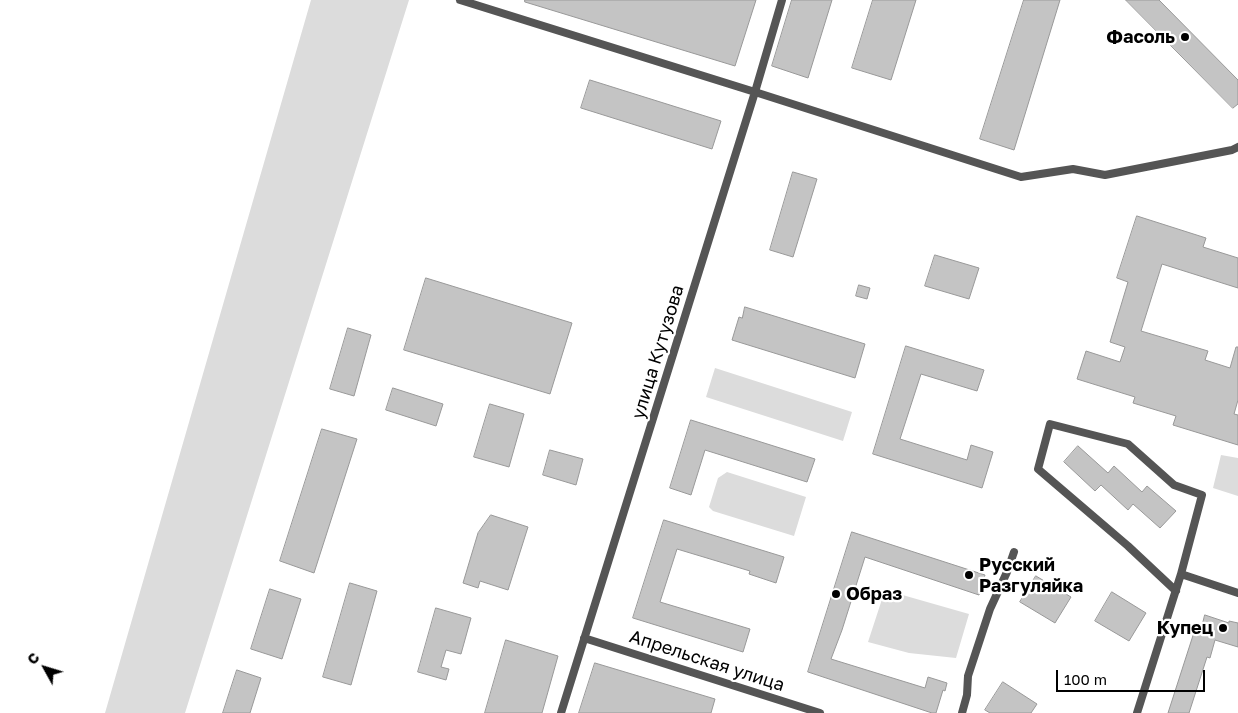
<!DOCTYPE html>
<meta charset="utf-8">
<style>
body{margin:0}
#map{position:relative;width:1238px;height:713px;overflow:hidden;background:#fff;font-family:"Golos Text",sans-serif}
canvas{display:block}
.north{position:absolute;left:20px;top:643px;width:50px;height:50px;-webkit-text-stroke:4px #fff;paint-order:stroke;rotate:309deg;font-size:14px;font-weight:700;line-height:20px;text-align:center;color:#000}
.north::after{content:'';display:block;margin:auto;width:18px;height:22px;background:#000;clip-path:polygon(50% 0,100% 100%,50% 72%,0 100%)}
.scale{position:absolute;left:1056px;top:670px;width:149px;height:22px;box-sizing:border-box;border:2px solid #000;border-top:0;padding-left:6px;font-size:15px;line-height:18px;white-space:nowrap;color:#000;-webkit-text-stroke:4px #fff;paint-order:stroke}
</style>
<div id="map">
<canvas width="1238" height="713"></canvas>
<div class="north">С</div>
<div class="scale">100 m</div>
</div>
<script>
const g = document.querySelector('canvas').getContext('2d');
g.lineJoin = 'round';
function fillPath(path, color) {
  g.fillStyle = color;
  g.fill(path, 'evenodd');
}
function trace(path, color, width, dash) {
  g.strokeStyle = color;
  g.lineWidth = width;
  g.lineCap = dash ? 'butt' : 'round';
  g.setLineDash(dash || []);
  g.stroke(path);
}
function drawText(font, color, halo, rows, align = 'center') {
  g.font = font + ' "Golos Text",sans-serif';
  g.lineWidth = 4.5;
  g.setLineDash([]);
  g.textBaseline = 'middle';
  g.strokeStyle = halo;
  g.fillStyle = color;
  for (const [text, x, y, turn = 0] of rows) {
    g.save();
    g.translate(x, y);
    g.rotate((+turn || 0) * Math.PI / 180);
    g.textAlign = isNaN(turn) ? turn : align;
    if (halo) g.strokeText(text, 0, 0);
    g.fillText(text, 0, 0);
    g.restore();
  }
}
fillPath(new Path2D(`
 M 311,0 L 409,0 L 185,713 L 105,713 Z
 M 715,368 L 852,412 L 843,441 L 706,397 Z
 M 1221,455 L 1238,458 L 1238,496 L 1213,488 Z
 M 727,472 L 806,497 L 794,536 L 713,511 L 709,507 L 718,478 Z
 M 885,590 L 969,614 L 956,658 L 909,653 L 868,642 Z`), '#dcdcdc');
const building = new Path2D(`
 M 525,0 L 756,0 L 735,66 L 525,2 Z
 M 792,0 L 832,0 L 808,78 L 772,66 Z
 M 873,0 L 916,0 L 891,80 L 852,68 Z
 M 1024,0 L 1060,0 L 1014,150 L 980,139 Z
 M 1126,0 L 1159,0 L 1238,80 L 1238,104 L 1233,108 Z
 M 590,80 L 721,121 L 712,149 L 581,108 Z
 M 793,172 L 817,179 L 793,257 L 770,250 Z
 M 1137,216 L 1206,238 L 1203,247 L 1238,258 L 1238,288 L 1162,264 L 1141,331 L 1208,351 L 1205,360 L 1230,368 L 1236,347 L 1238,347 L 1238,400 L 1234,414 L 1238,415 L 1238,445 L 1173,425 L 1176,416 L 1133,403 L 1135,397 L 1077,379 L 1086,351 L 1120,362 L 1125,347 L 1110,342 L 1128,282 L 1117,278 Z
 M 935,255 L 979,268 L 969,299 L 925,286 Z
 M 426,278 L 572,323 L 550,394 L 404,350 Z
 M 859,285 L 870,288 L 867,299 L 856,296 Z
 M 745,307 L 865,344 L 855,378 L 732,340 L 739,317 L 742,318 Z
 M 348,328 L 371,335 L 354,396 L 330,389 Z
 M 906,346 L 984,370 L 977,391 L 921,374 L 900,439 L 967,460 L 971,445 L 993,452 L 982,488 L 873,454 Z
 M 393,388 L 443,404 L 436,426 L 386,410 Z
 M 490,404 L 524,414 L 509,467 L 474,457 Z
 M 691,420 L 815,459 L 807,482 L 705,450 L 691,495 L 670,488 Z
 M 322,429 L 357,439 L 314,573 L 280,561 Z
 M 1078,446 L 1108,473 L 1114,466 L 1142,492 L 1147,486 L 1176,511 L 1160,528 L 1133,504 L 1128,510 L 1101,485 L 1095,491 L 1064,462 Z
 M 550,450 L 583,459 L 576,485 L 543,475 Z
 M 491,515 L 528,527 L 508,590 L 480,581 L 478,588 L 463,583 L 478,533 Z
 M 664,520 L 784,557 L 776,583 L 749,574 L 750,571 L 677,549 L 660,602 L 750,629 L 743,652 L 633,618 Z
 M 852,532 L 985,575 L 979,595 L 865,557 L 842,630 L 831,659 L 925,688 L 928,677 L 947,683 L 945,691 L 943,690 L 936,713 L 932,713 L 808,672 Z
 M 1036,576 L 1071,597 L 1055,623 L 1020,602 Z
 M 350,583 L 377,591 L 351,685 L 323,677 Z
 M 270,589 L 301,599 L 282,659 L 251,649 Z
 M 1112,592 L 1146,613 L 1129,641 L 1095,621 Z
 M 436,608 L 471,618 L 461,654 L 446,650 L 441,667 L 449,669 L 446,680 L 418,672 Z
 M 1205,615 L 1229,623 L 1229,621 L 1238,623 L 1238,647 L 1215,640 L 1210,658 L 1207,657 L 1189,713 L 1168,713 L 1197,623 L 1202,624 Z
 M 506,640 L 558,656 L 542,713 L 485,713 Z
 M 595,663 L 715,699 L 711,713 L 579,713 Z
 M 237,670 L 261,678 L 250,713 L 223,713 Z
 M 1003,682 L 1037,704 L 1031,713 L 990,713 L 985,710 Z`);
fillPath(building, '#c4c4c4');
trace(building, '#999', 1);
trace(new Path2D(`
 M 460,0 L 755,92 L 1021,177 L 1073,169 L 1105,175 L 1232,150 L 1238,147
 M 1176,591 L 1128,546 L 1038,469 L 1050,424 L 1128,444 L 1174,485 L 1202,495 L 1181,574
 M 584,638 L 820,713
 M 561,713 L 755,92 L 782,0
 M 962,713 L 967,695 L 968,676 L 990,609 L 1007,572 L 1014,552
 M 1137,713 L 1181,574 L 1238,593`), '#555', 8);
for (const [x, y, r, color] of [
 [1185,37,5,"#000"],
 [969,575,5,"#000"],
 [836,594,5,"#000"],
 [1223,628,5,"#000"]
]) {
  const dot = new Path2D();
  dot.arc(x, y, r, 0, 2 * Math.PI);
  g.fillStyle = color;
  g.fill(dot);
  trace(dot, '#fff', 2);
}
drawText('bold 18px', '#000', '#fff', [
 ["Фасоль",1175,37],
 ["Русский",979,565,"left"],
 ["Разгуляйка",979,586,"left"],
 ["Образ",846,594,"left"],
 ["Купец",1213,628]
], 'right');
drawText('18px', '#000', '#fff', [
 ["улица Кутузова",658,352,-73],
 ["Апрельская улица",707,661,18]
]);
</script>
